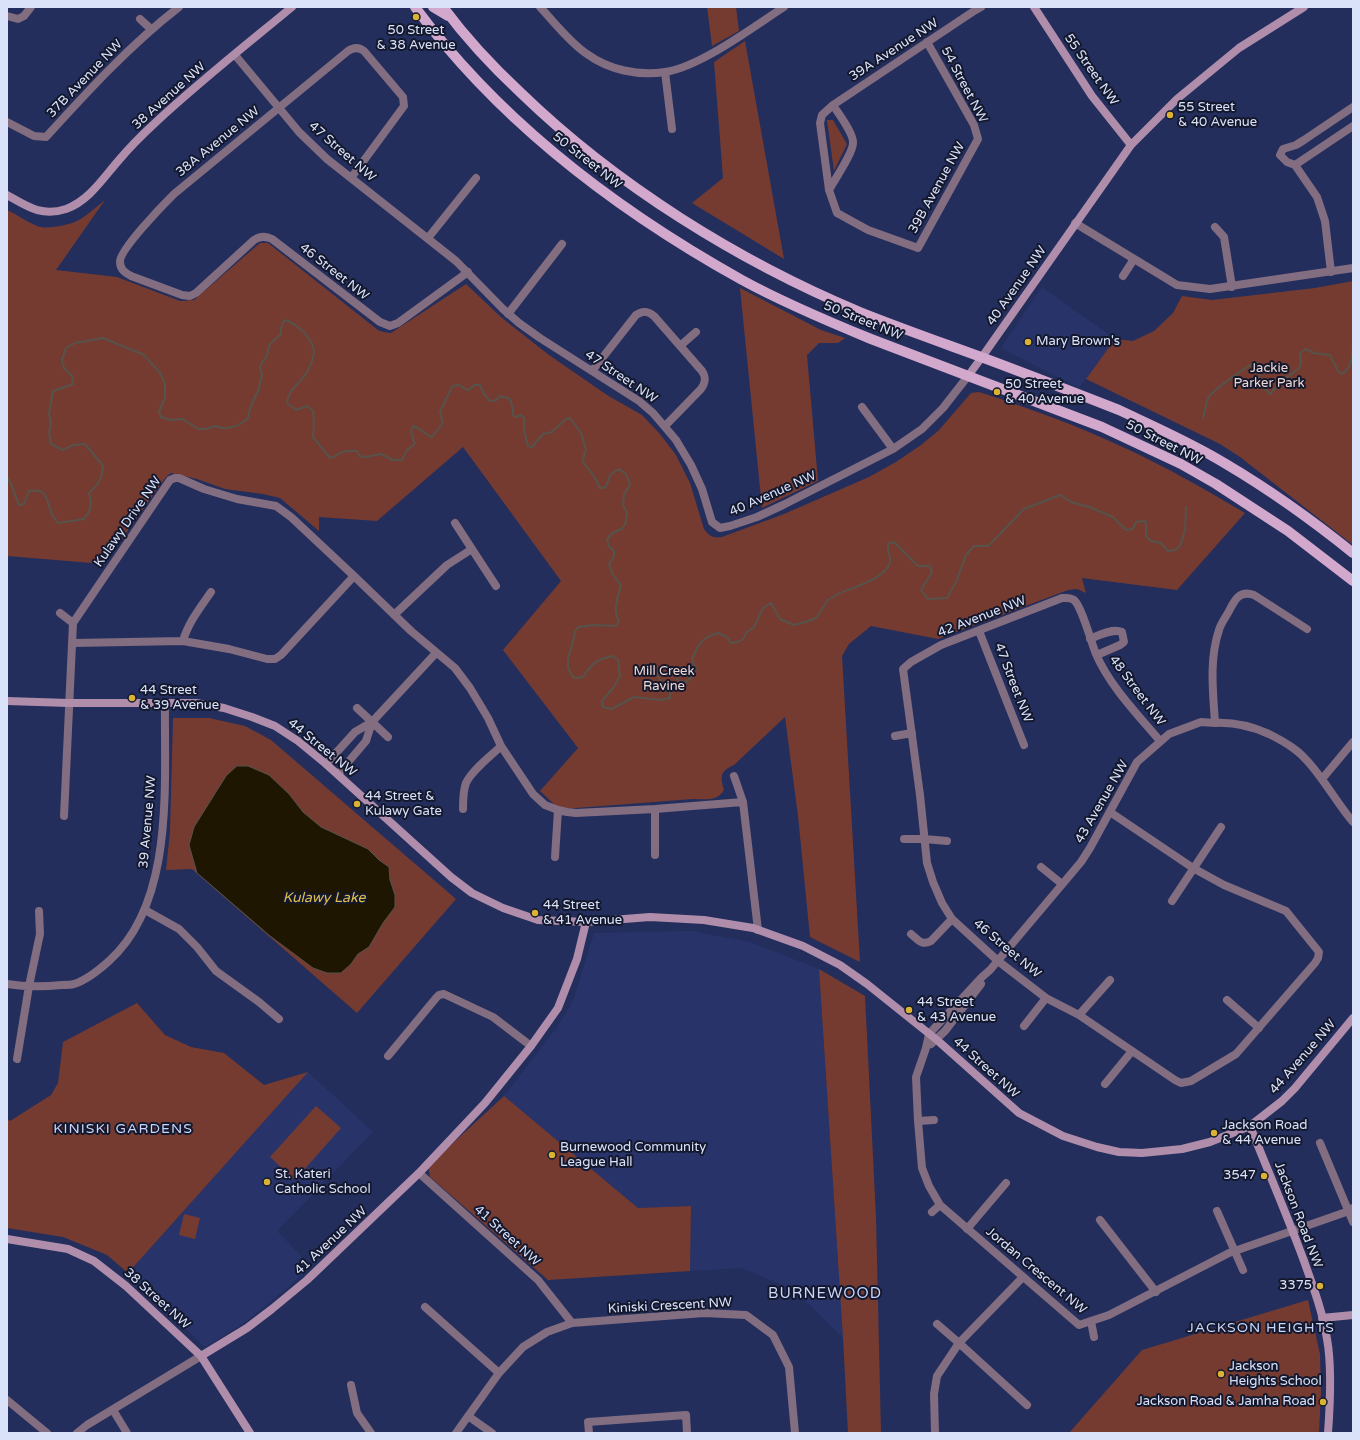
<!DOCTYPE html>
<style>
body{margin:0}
#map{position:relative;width:1360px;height:1440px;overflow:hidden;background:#232e5c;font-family:"Varela Round",sans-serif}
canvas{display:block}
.frame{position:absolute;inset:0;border:8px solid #dae2fa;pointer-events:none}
</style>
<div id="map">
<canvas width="1360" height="1440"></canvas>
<div class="frame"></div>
</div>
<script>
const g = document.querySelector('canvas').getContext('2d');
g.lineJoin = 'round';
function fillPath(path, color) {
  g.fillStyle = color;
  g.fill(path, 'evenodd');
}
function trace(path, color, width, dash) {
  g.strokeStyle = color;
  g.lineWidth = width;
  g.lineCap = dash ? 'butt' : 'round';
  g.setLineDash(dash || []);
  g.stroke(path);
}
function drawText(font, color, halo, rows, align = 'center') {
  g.font = font + ' "Varela Round",sans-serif';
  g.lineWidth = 4;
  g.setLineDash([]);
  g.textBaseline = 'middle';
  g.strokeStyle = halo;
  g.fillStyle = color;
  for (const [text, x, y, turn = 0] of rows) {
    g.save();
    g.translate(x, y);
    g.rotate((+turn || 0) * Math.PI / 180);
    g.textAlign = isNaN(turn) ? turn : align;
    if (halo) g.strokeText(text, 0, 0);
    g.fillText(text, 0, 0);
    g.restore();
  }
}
fillPath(new Path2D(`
 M 1042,287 L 1115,339 L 1079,388 L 1001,348 Z
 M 692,931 L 750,942 L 819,969 L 843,1338 L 794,1290 L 742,1268 L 690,1271 L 691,1206 L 638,1208 L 504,1096 L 556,1029 L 573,1001 L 594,933 Z
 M 308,1072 L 373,1132 L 277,1231 L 312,1267 L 247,1321 L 205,1347 L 128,1273 Z`), '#283469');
fillPath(new Path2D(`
 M 707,7 L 736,7 L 739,31 L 712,46 Z
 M 745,41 L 784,259 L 692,203 L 723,178 L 714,62 Z
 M 827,120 L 833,120 L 847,144 L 834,171 Z
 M 105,200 L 56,270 L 117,277 L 180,301 L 194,300 L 260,243 L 268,243 L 378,330 L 383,332 L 391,333 L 466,284 L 502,318 L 549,355 L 607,395 L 642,415 L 660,434 L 676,455 L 690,483 L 704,529 C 710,537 713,538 722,537 L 784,514 L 869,477 L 896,462 L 921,445 L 939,430 L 971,393 L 979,392 C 1029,408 1078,426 1125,448 C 1166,467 1206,490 1245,513 L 1177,590 L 1082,578 L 1086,593 L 1077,589 L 1068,590 L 938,639 L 871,626 L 849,644 L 842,656 L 860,962 L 810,937 L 798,816 L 785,717 L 734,765 C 720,771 720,776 724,790 C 717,802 705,799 693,799 L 563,809 L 556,806 L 540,791 L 578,748 L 503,650 L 561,581 L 463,447 L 377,521 L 319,517 L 319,531 L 280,498 L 263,494 L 225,489 L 197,479 L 171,473 L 166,477 L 104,564 L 7,556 L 7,210 C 18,215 27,222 37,226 C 46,230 69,225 77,221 C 87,216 96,207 105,200 Z
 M 1353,281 L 1353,545 L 1240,457 L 1220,444 L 1086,379 L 1115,339 L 1133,341 L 1154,331 L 1173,313 L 1182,296 L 1212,300 L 1315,288 Z
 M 740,288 L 821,330 L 845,338 L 838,343 L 819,343 L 807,355 L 818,481 L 762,508 Z
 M 173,718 L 209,718 L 245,726 L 271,740 L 456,899 L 357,1013 L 192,869 L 166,870 L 170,832 Z
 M 819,969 L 865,996 L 876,1217 L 881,1433 L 848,1433 L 843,1338 Z
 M 137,1003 L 165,1035 L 191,1047 L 224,1053 L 264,1085 L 308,1072 L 128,1273 L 107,1255 L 63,1237 L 7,1228 L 7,1119 L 10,1121 L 51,1095 L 58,1083 L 63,1042 Z
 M 504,1096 L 638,1208 L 691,1206 L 690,1271 L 548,1280 L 430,1177 L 428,1166 Z
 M 316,1106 L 341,1128 L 295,1180 L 270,1157 Z
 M 184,1214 L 200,1218 L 195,1239 L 179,1235 Z
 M 1308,1300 L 1320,1354 L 1321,1393 L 1319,1433 L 1069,1433 L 1142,1350 Z`), '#753b31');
const water = new Path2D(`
 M 237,766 L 248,766 L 269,775 L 289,794 L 303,812 L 321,827 L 368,849 L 379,860 L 389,867 L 390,880 L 395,895 L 395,907 L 383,923 L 369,947 L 358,954 L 351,964 L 341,973 L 327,973 L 313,968 L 270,936 L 197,873 L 189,845 L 194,827 L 226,776 Z`);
fillPath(water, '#1e1600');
trace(water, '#56534b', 1);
trace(new Path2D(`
 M 1203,418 C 1205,412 1206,402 1209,397 C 1213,390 1248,365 1255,363 C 1258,363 1259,364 1261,365 L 1263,368 C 1263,371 1259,375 1259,377 C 1258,382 1266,391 1270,394 L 1280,383 L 1299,368 L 1301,363 L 1300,353 L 1305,349 L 1314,353 L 1330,355 L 1338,371 L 1342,374 C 1353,367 1352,354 1353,343
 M 7,477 L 11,484 L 19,505 L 24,504 L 29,491 C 48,488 46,499 51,512 C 52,516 56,520 58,523 L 84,519 C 92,509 92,505 89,493 C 99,483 102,480 103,466 L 85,444 L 73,445 L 63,450 L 51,444 L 49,432 L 51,424 L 49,414 L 53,391 L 73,384 L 72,376 L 64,368 L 62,360 L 66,348 L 75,343 L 103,338 L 144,355 L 160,373 L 165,384 L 165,398 L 159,411 L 161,417 L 171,420 L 183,419 L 198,429 L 206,429 L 215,426 C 226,431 240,426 248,418 L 250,409 L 259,388 L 262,374 L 260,367 L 262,362 L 266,358 L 270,344 L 281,334 L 281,329 L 283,322 L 286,320 C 298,325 313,338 314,352 C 314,357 309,368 307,372 C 300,384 288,389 287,403 L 296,410 L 307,406 L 313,411 L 314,423 L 313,437 L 330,458 C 335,457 336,455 340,453 C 345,450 350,451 357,451 L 360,456 L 366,457 L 381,454 L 393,460 L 402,460 L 407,450 L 415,444 L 411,432 L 413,426 C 423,429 424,435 432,437 L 443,423 L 440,412 L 452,387 C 458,383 460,385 465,389 L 469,390 L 474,385 L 480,385 L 484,394 L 490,401 L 496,400 L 500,396 L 510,399 L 513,409 L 513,415 L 516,417 L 521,415 L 524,418 L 524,430 L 528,446 L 532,447 L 543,434 L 552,432 L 566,419 L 570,418 L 581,433 L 586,450 L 582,461 L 594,476 L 600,488 L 605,488 L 611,474 L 619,469 L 626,474 L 630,484 L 624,495 L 623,505 L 627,513 L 626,522 L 622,529 C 615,531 611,533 607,540 L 609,546 L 614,551 L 614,556 L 609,565 L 613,575 L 621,585 C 618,600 612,607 619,622 L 615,626 L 595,625 L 578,627 L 575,631 C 574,649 560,662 574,678 L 583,677 C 592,663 597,659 613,656 L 618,660 L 620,676 L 613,688 L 602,701 L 603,707 L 612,709 L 634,697 L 660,700 L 670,698 L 670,693 L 660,680 L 657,672 L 663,666 L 668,667 L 679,681 L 686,682 L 692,677 L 696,669 L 692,659 C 698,645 702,637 718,633 L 727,637 L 731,643 L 738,642 L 743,639 L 747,632 L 754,627 L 763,608 L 771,603 L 780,619 L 794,625 L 806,622 L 816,618 L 828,600 L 840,593
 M 843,592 C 857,586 886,578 890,562 C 891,556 887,551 888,544 L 894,542 L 918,566 L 930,566 L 932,572 L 921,590 L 928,599 L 947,598 L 956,582 L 966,555 L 974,546 L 988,546 L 1024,509 L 1060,495 L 1071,502 L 1089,507 L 1113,517 L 1126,530 L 1133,529 L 1136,522 L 1142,521 L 1146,522 L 1146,536 L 1151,541 L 1161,543 L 1168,551 C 1171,550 1173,551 1175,550 C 1186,545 1186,518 1186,507`), '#56534b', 2);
trace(new Path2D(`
 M 540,7 C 554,22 570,43 587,54 C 609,70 638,76 665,72 C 700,67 753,27 784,7
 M 7,16 L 18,19 L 24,16 L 31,7
 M 140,19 L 151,29
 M 927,42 L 974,125 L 978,139 L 918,248 L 868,230 L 837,213 L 829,190 L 820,123 L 822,115 L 833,105 L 974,11 L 981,7
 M 235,55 L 299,132 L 327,159 L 456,261 L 503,309 L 519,323 L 540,338 L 639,401 L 653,413 L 676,440 L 691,465 L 702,489 L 712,522 L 720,528 L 730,526 L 757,517 L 783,505 L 893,449 L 922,429 L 943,408 L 968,376
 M 665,72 L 672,129
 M 7,122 L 34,136 L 46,137 C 88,91 130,45 179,7
 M 1295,165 L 1353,126
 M 351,178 L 404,106 L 403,97 L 364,51 C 359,47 354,47 348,51 L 174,194 C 164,204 119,250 120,262 C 120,270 126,273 131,276 L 182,295 L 190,296 L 196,293 L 254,240 C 260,236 266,236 272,239 L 380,322 L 390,326 L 398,323 L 468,272
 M 829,190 C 835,179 853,153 853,143 C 854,134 838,113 833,105
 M 1075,223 L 1177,285 L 1210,289 L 1353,268
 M 1215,227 L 1224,237 L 1232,287
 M 428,238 L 476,178
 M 1331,272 L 1325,221 L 1317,197 L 1295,165 L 1287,162 L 1280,155 L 1283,149 L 1296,145 L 1304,140 L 1353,107
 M 1123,276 L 1134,259
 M 508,314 L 562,244
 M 680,346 L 696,332
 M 592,371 L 636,315 C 643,310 648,311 654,316 L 702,371 C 706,377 706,382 701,389 L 665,426
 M 862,407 L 893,449
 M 455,523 L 496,586
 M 60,613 L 73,623
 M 394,615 L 447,565 L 472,549
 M 1307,629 L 1254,595 C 1240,590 1235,599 1229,611 C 1226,617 1221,623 1219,630 C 1209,660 1213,692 1215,723 L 1201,722 L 1169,734 L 1137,762 L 1090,848 L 1081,862 L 990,970 L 982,977 L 929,1034 L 926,1048 L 916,1077 L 918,1121 L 922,1168 L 929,1186 L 940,1205 L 1079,1325 L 1109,1315 L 1229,1253 L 1349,1211 L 1353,1208
 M 979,631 L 1024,745
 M 1090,639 C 1099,635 1113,628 1122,632 L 1124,642 L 1120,645 L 1097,655
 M 183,641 C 188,623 200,608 211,592
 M 73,643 L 183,641 L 229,649 L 267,659 L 275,659 L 281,655 L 354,576
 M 357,708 L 388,737
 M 1215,723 C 1235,722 1251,726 1269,734 C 1277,738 1286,743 1293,748 C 1315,763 1335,801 1353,822
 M 895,736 L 912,733
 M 326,764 L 355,732 L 372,722 L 436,653
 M 338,774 L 366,741 L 372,722
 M 734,776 L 743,802 L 758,930
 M 1322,779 L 1353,742
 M 463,809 C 463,800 463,791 466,783 C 472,770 491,756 501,746
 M 1110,812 L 1193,868 L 1224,885 L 1286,911 L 1319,952 L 1318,958 L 1315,963 L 1236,1054 L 1191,1081 L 1181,1083 L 1175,1080 L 1079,1015 L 1046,998 L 998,961 L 952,919 L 942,903 L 933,882 L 927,863 L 920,795 L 903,669 L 911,662 L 941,645 L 1062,598 C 1066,598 1070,597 1074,600 C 1082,607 1091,642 1096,654 C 1109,685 1138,715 1160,741
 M 64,816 L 73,623 L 170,480 L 175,478 L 179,478 L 204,489 L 237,499 L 276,506 L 291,517 L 354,576 L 411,631 L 455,668 L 470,688 L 488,718 L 501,746 L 533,794 L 545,805 L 558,810 L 567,812 L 576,813 L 655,809 L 743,802
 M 904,839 L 925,839 L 947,841
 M 655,855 L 655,809
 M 555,857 L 558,810
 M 1041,867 L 1062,884
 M 1172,901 L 1221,827
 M 145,910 L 179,929 L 197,947 L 216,971 L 259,1002 L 279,1019
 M 911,934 C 918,940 922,946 931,941 L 952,919
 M 7,984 C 25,987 43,987 62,985 C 65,985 70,985 74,984 C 87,980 99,970 109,961 C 175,902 164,784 165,704
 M 1227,1000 L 1259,1028
 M 1079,1015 L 1110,980
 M 1024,1026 L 1046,998
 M 931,1044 L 945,1031 L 981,984
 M 388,1056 L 436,998 L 439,995 L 444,994 L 493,1017 L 531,1046
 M 17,1059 L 29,986 L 40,934 L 39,911
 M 1105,1084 L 1132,1051
 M 918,1121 L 934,1120
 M 1320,1143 L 1353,1222
 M 419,1173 L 538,1280 L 572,1323
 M 1217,1211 L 1243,1270
 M 932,1212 L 940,1205
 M 1100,1220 L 1156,1292
 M 967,1229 L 1006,1183
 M 425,1307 L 499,1373
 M 1091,1321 L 1094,1337
 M 937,1324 L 959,1343 L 1027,1405
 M 351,1385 L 357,1413 L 371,1433
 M 7,1400 L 47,1433
 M 113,1410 L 127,1433
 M 468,1416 L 492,1433
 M 77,1433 L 87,1425 L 201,1356
 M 456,1433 L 499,1373 L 523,1347 L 547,1332 L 572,1323 L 704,1313 L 746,1315 L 773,1335 L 789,1367 L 795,1433
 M 589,1433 L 588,1422 L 686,1415 L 687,1433
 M 935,1433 L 934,1394 L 937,1376 L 959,1343 L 1023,1277`), '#836d80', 8);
trace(new Path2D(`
 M 1034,7 L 1092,96 L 1131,145
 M 7,195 C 28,207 42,217 66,209 C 89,201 104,177 119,160 C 130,147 143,134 155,123 C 199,82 246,45 292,7
 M 968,376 L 982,357 L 1131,145 L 1177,99 L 1239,48 L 1304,7
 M 7,701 L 69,703 L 196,703 L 224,708 L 252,717 L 275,726 L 298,741 L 326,764 L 451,877 L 472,893 L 503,908 L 538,920 L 586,922 L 650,917 L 704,920 L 753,928 L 803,946 L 840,965 L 867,984 L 937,1040 L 1019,1113 L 1063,1136 L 1097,1147 L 1119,1152 L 1142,1153 L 1182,1149 L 1210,1142 L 1250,1126 L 1282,1101 L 1295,1088 L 1353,1018
 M 1250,1126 C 1268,1171 1287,1215 1304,1261 C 1313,1286 1323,1313 1327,1339 C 1332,1366 1330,1406 1328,1433
 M 7,1239 L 68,1249 L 94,1261 L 126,1286 L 201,1356 L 250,1433
 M 1322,1318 L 1353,1315
 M 201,1356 L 247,1328 L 272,1309 L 307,1280 L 419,1173 L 485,1103 L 531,1046 L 558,1008 L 577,959 L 586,922`), '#b08eab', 8);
trace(new Path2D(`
 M 415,7 C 500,122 618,211 742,280 C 784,303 827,321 871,339 L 1102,427 L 1181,464 L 1216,484 L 1288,531 L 1353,581
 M 433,7 L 448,16
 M 443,7 C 466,38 493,67 521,93 C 616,185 738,261 860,312 C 900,328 940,342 981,357 C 1027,374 1073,392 1119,410 C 1155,427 1192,443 1226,464 C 1270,490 1312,520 1353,553`), '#d3a8cd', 10);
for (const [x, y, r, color] of [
 [416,17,4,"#dab334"],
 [1170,115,4,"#dab334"],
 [1028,342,4,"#dab334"],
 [997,392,4,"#dab334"],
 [132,698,4,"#dab334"],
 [357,804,4,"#dab334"],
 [535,913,4,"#dab334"],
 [909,1010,4,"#dab334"],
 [1214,1133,4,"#dab334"],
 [552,1155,4,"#dab334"],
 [1264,1176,4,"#dab334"],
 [267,1182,4,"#dab334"],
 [1320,1286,4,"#dab334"],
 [1221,1374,4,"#dab334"],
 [1323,1402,4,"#dab334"]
]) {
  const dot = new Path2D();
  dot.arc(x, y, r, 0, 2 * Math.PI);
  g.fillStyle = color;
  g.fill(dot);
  trace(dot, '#13182d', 1.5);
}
drawText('13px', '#dae2fa', '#13182d', [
 ["50 Street",416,31,"center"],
 ["& 38 Avenue",416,46,"center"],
 ["55 Street",1178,108],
 ["& 40 Avenue",1178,123],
 ["Mary Brown's",1036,342],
 ["50 Street",1005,385],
 ["& 40 Avenue",1005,400],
 ["44 Street",140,691],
 ["& 39 Avenue",140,706],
 ["44 Street &",365,797],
 ["Kulawy Gate",365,812],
 ["44 Street",543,906],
 ["& 41 Avenue",543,921],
 ["44 Street",917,1003],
 ["& 43 Avenue",917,1018],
 ["Jackson Road",1222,1126],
 ["& 44 Avenue",1222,1141],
 ["Burnewood Community",560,1148],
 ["League Hall",560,1163],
 ["St. Kateri",275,1175],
 ["Catholic School",275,1190],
 ["3547",1256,1176,"right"],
 ["3375",1312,1286,"right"],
 ["Jackson",1229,1367],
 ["Heights School",1229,1382],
 ["Jackson Road & Jamha Road",1315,1402,"right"]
], 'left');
drawText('13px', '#dae2fa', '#13182d', [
 ["39A Avenue NW",894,50,-33],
 ["55 Street NW",1091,70,55],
 ["37B Avenue NW",85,79,-46],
 ["54 Street NW",964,85,62],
 ["38 Avenue NW",169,96,-42],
 ["38A Avenue NW",218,142,-39],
 ["47 Street NW",342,152,41],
 ["50 Street NW",587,161,38],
 ["39B Avenue NW",937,188,-61],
 ["46 Street NW",334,272,38],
 ["40 Avenue NW",1017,286,-55],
 ["50 Street NW",863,321,22],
 ["47 Street NW",621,377,34],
 ["50 Street NW",1164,443,27],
 ["40 Avenue NW",773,494,-24],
 ["Kulawy Drive NW",128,522,-55],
 ["42 Avenue NW",982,617,-21],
 ["47 Street NW",1013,683,69],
 ["48 Street NW",1137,691,53],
 ["44 Street NW",322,748,39],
 ["43 Avenue NW",1102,802,-60],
 ["39 Avenue NW",148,822,-85],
 ["46 Street NW",1007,949,40],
 ["44 Avenue NW",1303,1057,-49],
 ["44 Street NW",986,1068,42],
 ["Jackson Road NW",1298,1215,69],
 ["41 Street NW",507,1236,42],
 ["41 Avenue NW",331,1241,-43],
 ["Jordan Crescent NW",1036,1271,40],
 ["38 Street NW",157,1299,42],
 ["Kiniski Crescent NW",670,1306,-3]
]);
drawText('13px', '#f0d9d4', '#13182d', [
 ["Jackie",1269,369],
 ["Parker Park",1269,384],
 ["Mill Creek",664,672],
 ["Ravine",664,687]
]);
drawText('italic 14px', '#e0bd4e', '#13182d', [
 ["Kulawy Lake",324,898]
]);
g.letterSpacing = '1px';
drawText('14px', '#cad5f9', '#13182d', [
 ["KINISKI GARDENS",123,1129],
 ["JACKSON HEIGHTS",1261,1328]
]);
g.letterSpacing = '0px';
g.letterSpacing = '1px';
drawText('15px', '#cad5f9', '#13182d', [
 ["BURNEWOOD",825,1294]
]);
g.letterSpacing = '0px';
</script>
